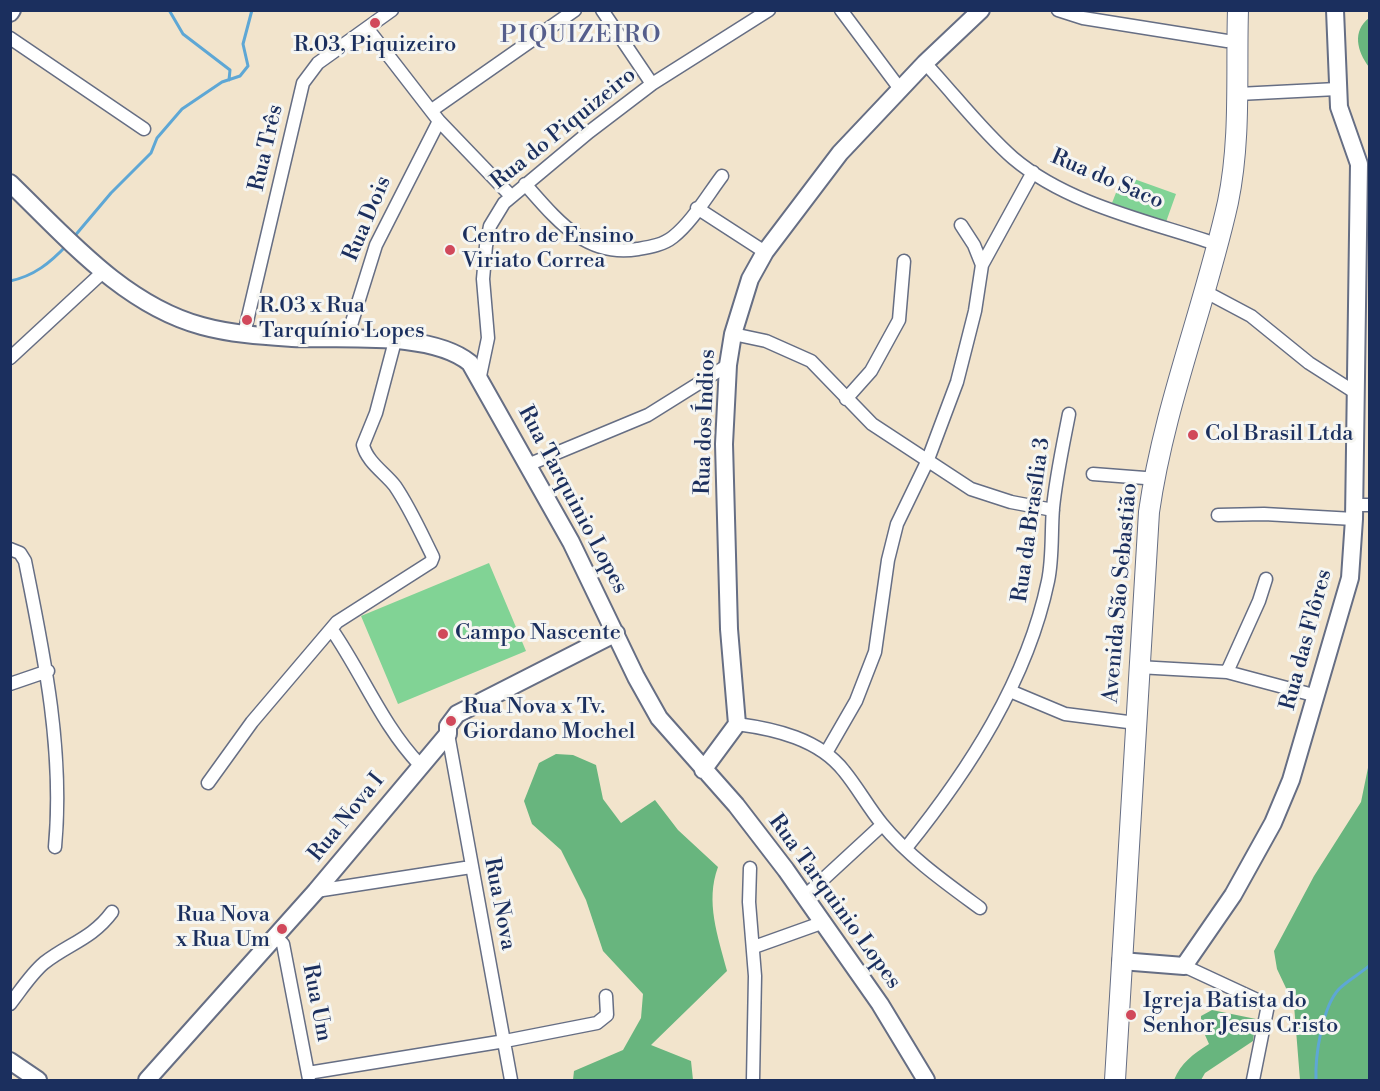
<!DOCTYPE html>
<meta charset="utf-8">
<style>
body{margin:0}
#map{position:relative;width:1380px;height:1091px;overflow:hidden;background:#f2e4cc;font-family:"Libre Bodoni",serif}
canvas{display:block}
.frame{position:absolute;inset:0;border:12px solid #1b2f5e;pointer-events:none}
</style>
<div id="map">
<canvas width="1380" height="1091"></canvas>
<div class="frame"></div>
</div>
<script>
const g = document.querySelector('canvas').getContext('2d');
g.lineJoin = 'round';
function fillPath(path, color) {
  g.fillStyle = color;
  g.fill(path, 'evenodd');
}
function trace(path, color, width, dash) {
  g.strokeStyle = color;
  g.lineWidth = width;
  g.lineCap = dash ? 'butt' : 'round';
  g.setLineDash(dash || []);
  g.stroke(path);
}
function drawText(font, color, halo, rows, align = 'center') {
  g.font = font + ' "Libre Bodoni",serif';
  g.lineWidth = 6;
  g.setLineDash([]);
  g.textBaseline = 'middle';
  g.strokeStyle = halo;
  g.fillStyle = color;
  for (const [text, x, y, turn = 0] of rows) {
    g.save();
    g.translate(x, y);
    g.rotate((+turn || 0) * Math.PI / 180);
    g.textAlign = isNaN(turn) ? turn : align;
    if (halo) g.strokeText(text, 0, 0);
    g.fillText(text, 0, 0);
    g.restore();
  }
}
fillPath(new Path2D(`
 M 1123,175 L 1176,194 L 1166,222 L 1112,203 Z
 M 489,563 L 526,651 L 398,704 L 361,616 Z`), '#81d395');
fillPath(new Path2D(`
 M 1369,18 L 1369,67 C 1357,51 1352,31 1369,18 Z
 M 556,754 L 573,755 L 596,765 L 603,799 L 621,823 L 655,800 L 678,830 L 718,867 C 705,902 718,936 727,971 L 651,1045 L 691,1061 L 693,1080 L 573,1080 L 574,1071 L 623,1050 L 641,1018 L 643,994 L 603,951 L 586,900 L 561,850 L 532,824 L 524,801 L 539,763 Z
 M 1369,763 L 1369,1080 L 1300,1080 L 1294,1005 L 1277,969 L 1274,951 L 1314,876 L 1361,802 Z
 M 1212,1010 L 1256,1019 L 1253,1041 L 1205,1073 L 1201,1080 L 1174,1080 C 1181,1063 1193,1054 1209,1044 L 1201,1026 L 1201,1016 Z`), '#68b57e');
trace(new Path2D(`
 M 169,10 L 183,34 L 230,70 L 229,80
 M 73,238 L 111,193 L 151,153 L 157,138 L 182,109 L 222,82 L 240,76 L 248,66 L 243,44 L 252,10
 M 10,281 C 34,276 50,263 67,245
 M 1316,1080 C 1315,1057 1322,1007 1339,989 C 1348,980 1360,974 1370,965`), '#5ea7d5', 3);
const street = new Path2D(`
 M 602,10 L 652,84
 M 841,10 L 900,89
 M 1058,10 L 1083,18 L 1227,41
 M 367,28 L 439,121 L 511,196
 M 10,38 L 144,129
 M 925,63 C 954,94 981,130 1013,158 C 1066,203 1143,220 1207,241
 M 1238,94 L 1337,89
 M 432,110 L 575,10
 M 525,184 C 556,219 586,258 638,249 C 650,247 663,245 673,237 C 692,222 707,196 722,176
 M 697,208 L 765,252
 M 961,225 L 974,245 L 982,265
 M 1204,291 L 1251,316 L 1309,363 L 1356,393
 M 244,334 L 303,83 L 318,63 L 392,10
 M 733,334 L 766,341 L 811,361 L 872,424 L 971,489 L 1011,502 L 1053,510
 M 347,338 L 376,245 L 439,121
 M 10,358 L 104,271
 M 480,376 L 488,338 L 483,279 L 486,246 L 490,226 L 504,203 L 589,132 L 652,84 L 769,10
 M 846,399 L 871,371 L 899,320 L 904,261
 M 530,464 L 648,415 L 728,365
 M 1093,474 L 1145,478
 M 1353,505 L 1370,505
 M 1218,515 L 1264,514 L 1354,519
 M 10,549 L 20,553 L 25,561 C 44,655 64,751 55,847
 M 332,630 C 363,675 382,725 420,765
 M 1138,667 L 1227,672 L 1317,696
 M 1227,672 L 1259,601 L 1266,579
 M 10,684 L 48,671
 M 1010,691 L 1065,714 L 1128,722
 M 737,724 C 775,729 819,739 844,771 C 858,788 868,807 882,824 C 909,857 946,883 980,908
 M 448,734 L 511,1080
 M 826,753 L 856,701 L 875,652 L 888,560 L 897,524 L 927,462 L 957,382 L 975,311 L 982,265 L 1033,172
 M 208,783 L 252,722 L 337,622 L 431,562 L 433,557 C 421,533 410,508 395,486 C 385,473 367,462 363,445 L 376,413 L 395,341
 M 906,848 C 969,770 1027,681 1048,581 C 1053,557 1051,533 1053,508 C 1056,477 1063,445 1069,414
 M 750,868 L 749,902 L 755,976 L 753,1080
 M 316,891 L 471,867
 M 805,896 L 882,825
 M 275,936 L 283,944 L 309,1079
 M 754,947 L 824,922
 M 1184,966 L 1268,1005 L 1253,1080
 M 10,1004 C 21,990 31,974 44,963 C 68,944 92,939 112,912
 M 308,1073 L 505,1041 L 597,1023 L 607,1015 L 606,996`);
const secondary = new Path2D(`
 M 10,13 L 12,10
 M 10,183 C 66,237 124,305 202,326 C 231,334 263,336 292,338 C 342,340 431,331 470,363 L 571,542 L 636,677 L 659,718 L 736,805 L 786,870 L 880,1004 L 926,1080
 M 703,770 L 737,724 L 729,629 L 724,444 L 728,365 L 733,334 L 750,279 L 765,252 L 840,153 L 925,63 L 981,10
 M 1121,961 L 1184,966 L 1233,895 L 1273,823 L 1291,780 L 1350,578 L 1354,519 L 1359,164 L 1339,107 L 1335,10
 M 10,1061 L 38,1080
 M 147,1080 L 316,891 L 448,734 L 448,726 L 457,714 L 616,633`);
const primary = new Path2D(`
 M 1115,1080 L 1149,512 C 1164,406 1205,306 1228,202 C 1241,139 1236,74 1238,10`);
trace(street, '#666e84', 15);
trace(secondary, '#666e84', 20);
trace(primary, '#666e84', 22);
trace(street, '#fff', 12);
trace(secondary, '#fff', 16);
trace(primary, '#fff', 20);
for (const [x, y, r, color] of [
 [375,23,6,"#d1495b"],
 [450,250,6,"#d1495b"],
 [247,320,6,"#d1495b"],
 [1193,435,6,"#d1495b"],
 [443,634,6,"#d1495b"],
 [451,721,6,"#d1495b"],
 [282,929,6,"#d1495b"],
 [1131,1015,6,"#d1495b"]
]) {
  const dot = new Path2D();
  dot.arc(x, y, r, 0, 2 * Math.PI);
  g.fillStyle = color;
  g.fill(dot);
  trace(dot, '#f6f6f2', 2);
}
drawText('22px', '#1b2f5e', '#f6f6f2', [
 ["R.03, Piquizeiro",375,46,"center"],
 ["Centro de Ensino",462,237],
 ["Viriato Correa",462,262],
 ["R.03 x Rua",259,307],
 ["Tarquínio Lopes",259,332],
 ["Col Brasil Ltda",1205,435],
 ["Campo Nascente",455,634],
 ["Rua Nova x Tv.",463,708],
 ["Giordano Mochel",463,733],
 ["Rua Nova",270,916,"right"],
 ["x Rua Um",270,941,"right"],
 ["Igreja Batista do",1143,1002],
 ["Senhor Jesus Cristo",1143,1027]
], 'left');
drawText('22px', '#1b2f5e', '#f6f6f2', [
 ["Rua do Piquizeiro",564,129,-39],
 ["Rua Três",267,148,-77],
 ["Rua do Saco",1107,180,23],
 ["Rua Dois",368,219,-67],
 ["Rua dos Índios",706,422,-88],
 ["Rua Tarquinio Lopes",572,500,62],
 ["Rua da Brasília 3",1032,520,-82],
 ["Avenida São Sebastião",1121,593,-85],
 ["Rua das Flôres",1307,640,-75],
 ["Rua Nova I",347,818,-51],
 ["Rua Tarquinio Lopes",834,902,54],
 ["Rua Nova",499,904,79],
 ["Rua Um",316,1003,79]
]);
g.letterSpacing = '1.5px';
drawText('24px', '#555e8c', '#f6f6f2', [
 ["PIQUIZEIRO",581,36]
]);
g.letterSpacing = '0px';
</script>
